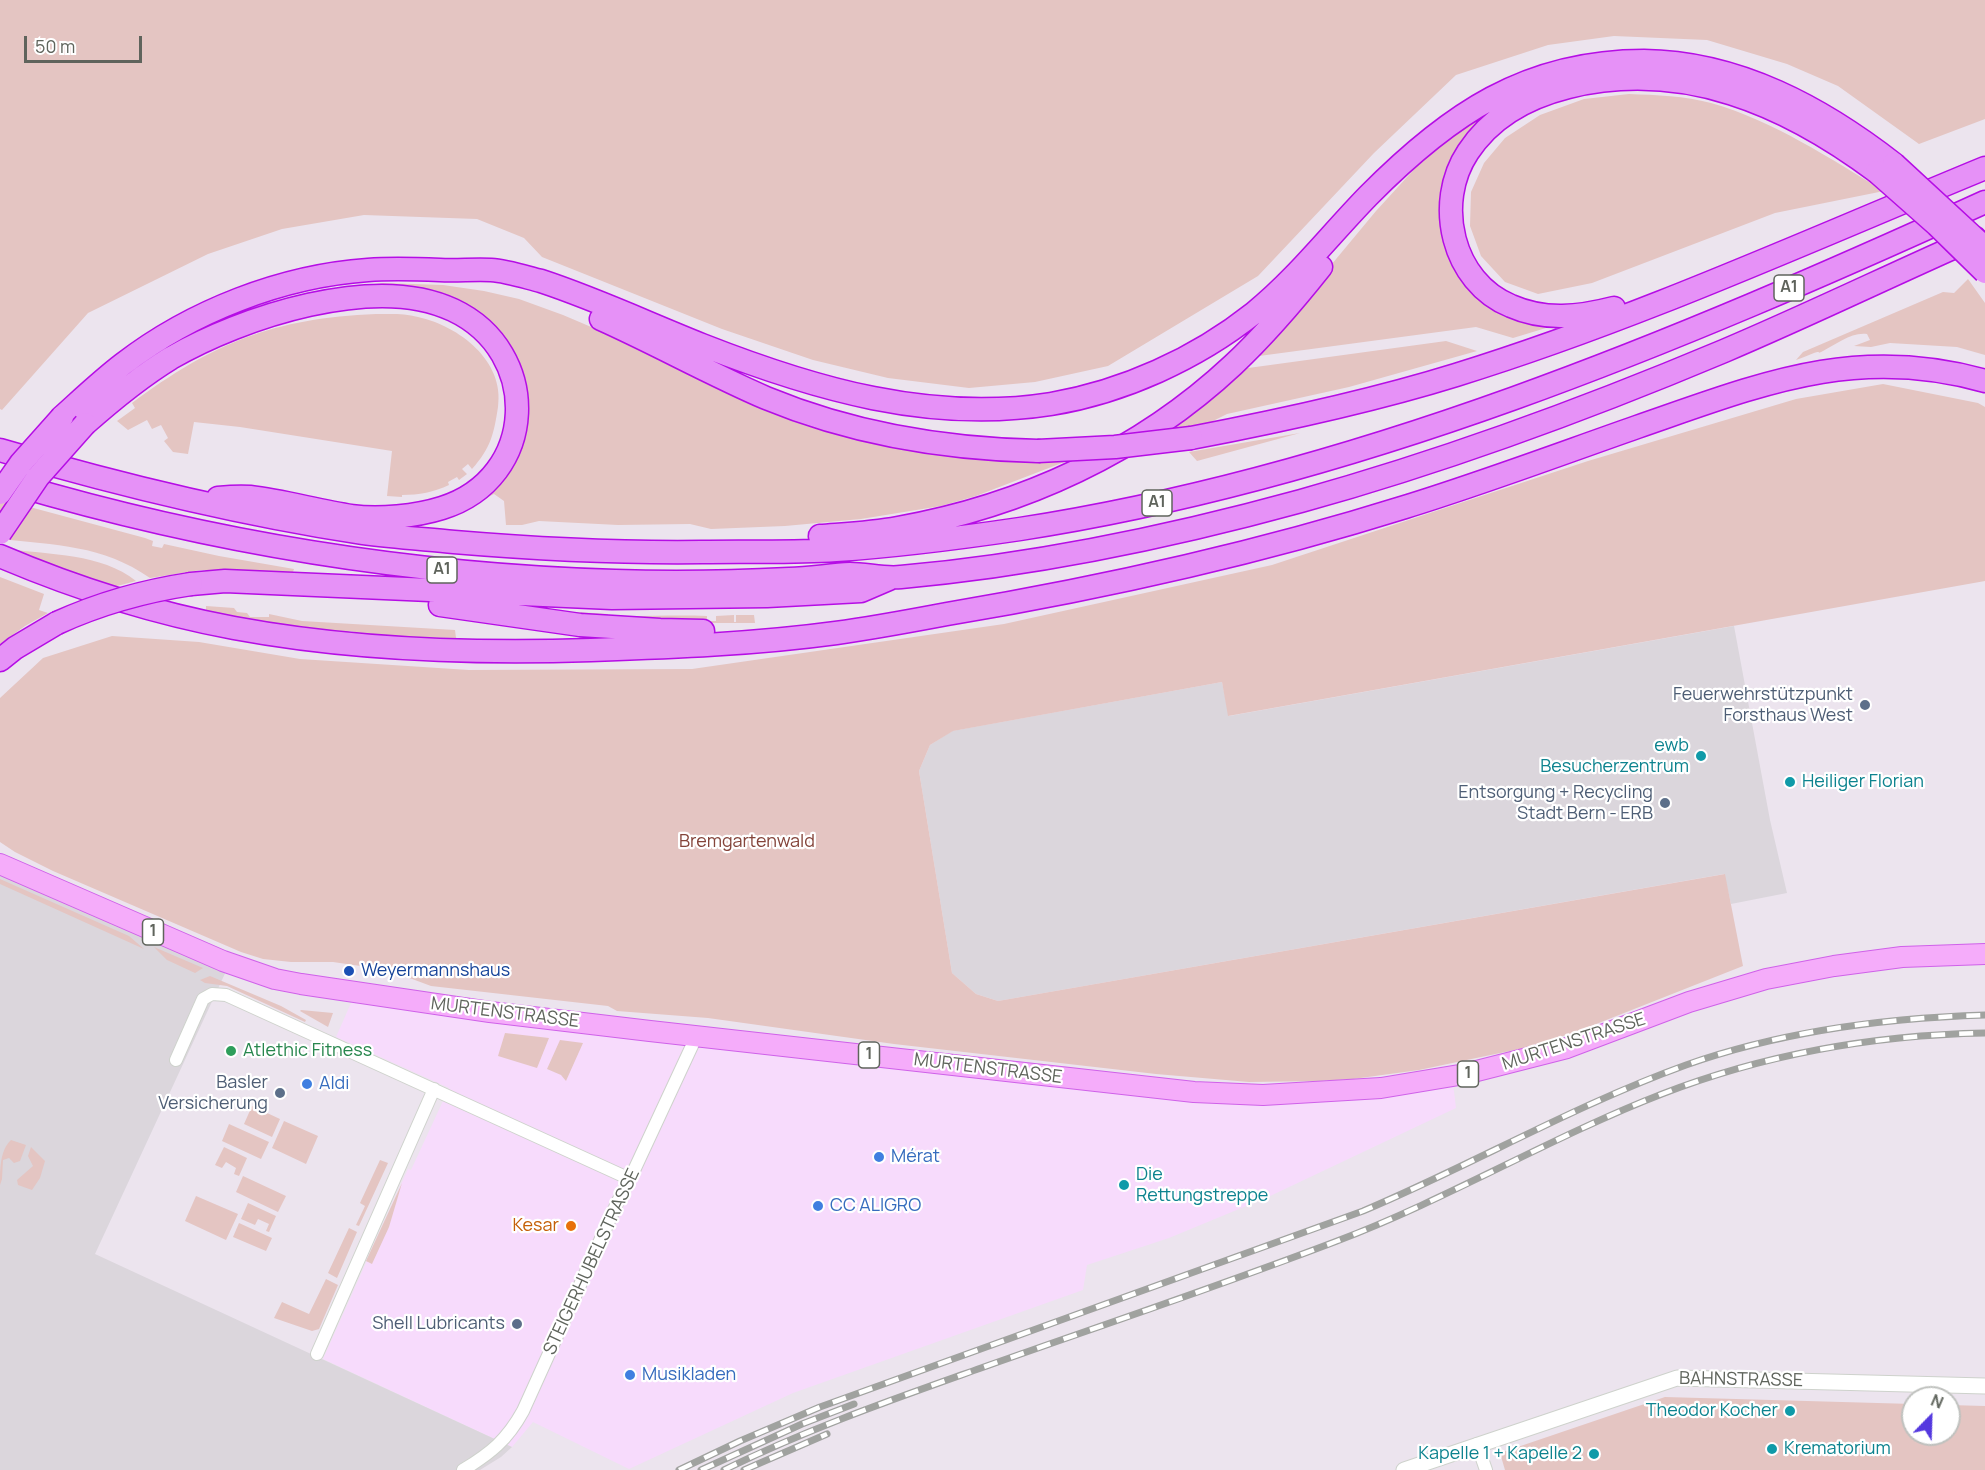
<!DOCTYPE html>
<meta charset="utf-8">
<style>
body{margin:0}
#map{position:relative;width:1985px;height:1470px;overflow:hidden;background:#ece4ee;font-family:Manrope,sans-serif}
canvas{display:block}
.north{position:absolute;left:1901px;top:1386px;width:60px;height:60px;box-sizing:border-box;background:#fff;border:2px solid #bfc1be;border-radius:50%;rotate:23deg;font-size:16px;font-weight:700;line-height:24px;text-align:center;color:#5f645c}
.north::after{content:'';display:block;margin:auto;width:21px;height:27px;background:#5438df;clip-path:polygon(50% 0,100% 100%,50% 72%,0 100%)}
.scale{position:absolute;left:24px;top:36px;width:118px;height:27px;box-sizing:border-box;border:3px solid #5f645c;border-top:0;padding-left:8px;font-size:18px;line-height:21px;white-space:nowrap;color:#5f645c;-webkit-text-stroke:4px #fff;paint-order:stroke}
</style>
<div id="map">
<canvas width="1985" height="1470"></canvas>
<div class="north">N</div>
<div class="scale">50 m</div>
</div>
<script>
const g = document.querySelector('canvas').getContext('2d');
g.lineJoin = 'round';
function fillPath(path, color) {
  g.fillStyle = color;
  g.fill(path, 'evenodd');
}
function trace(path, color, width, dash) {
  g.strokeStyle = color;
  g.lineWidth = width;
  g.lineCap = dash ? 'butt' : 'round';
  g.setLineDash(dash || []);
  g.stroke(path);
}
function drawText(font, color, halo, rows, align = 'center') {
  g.font = font + ' Manrope,sans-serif';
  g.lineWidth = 4.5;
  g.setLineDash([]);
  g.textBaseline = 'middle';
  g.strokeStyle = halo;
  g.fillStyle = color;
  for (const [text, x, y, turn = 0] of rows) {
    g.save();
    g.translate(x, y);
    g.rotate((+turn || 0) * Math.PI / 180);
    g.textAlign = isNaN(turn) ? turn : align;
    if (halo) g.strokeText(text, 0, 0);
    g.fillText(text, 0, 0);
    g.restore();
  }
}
fillPath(new Path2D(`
 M 355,994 L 1195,1095 L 1453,1083 L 1456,1108 L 1268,1197 L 1169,1238 L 1087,1265 L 1083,1290 L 793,1393 L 629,1469 L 533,1422 L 512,1447 L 323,1359 L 408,1169 L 411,1170 L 449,1088 L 336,1037 Z`), '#f7dbfc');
fillPath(new Path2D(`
 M 1734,626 L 1770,820 L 1787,893 L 1731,904 L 1724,874 L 998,1001 L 976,994 L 952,973 L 919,771 L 930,745 L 952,731 L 1222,682 L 1229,716 Z
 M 0,865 L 228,967 L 95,1254 L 512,1447 L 501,1457 L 480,1470 L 0,1470 Z`), '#dbd6dc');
fillPath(new Path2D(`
 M 0,0 L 1985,0 L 1985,119 L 1919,144 L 1838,86 L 1787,64 L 1707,40 L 1614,36 L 1548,45 L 1456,75 L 1374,153 L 1258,276 L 1108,366 L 1035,382 L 969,388 L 888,378 L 813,360 L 722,329 L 542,257 L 524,238 L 477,219 L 364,215 L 282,229 L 208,254 L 88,313 L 2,410 L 0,409 Z
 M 1629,94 C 1656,95 1685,96 1711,103 C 1774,121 1829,158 1884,191 L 1775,213 L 1592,283 L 1538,294 L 1505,282 L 1481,256 L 1470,226 L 1471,192 L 1484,163 L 1505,138 L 1540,115 L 1584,99 Z
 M 1500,103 L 1457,156 L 1463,275 L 1545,324 L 1546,328 L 1513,338 L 1476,327 L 1259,356 L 1256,352 L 1297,306 L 1376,211 L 1419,164 L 1460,130 Z
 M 1968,279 L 1985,303 L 1985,355 L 1957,347 L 1890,343 L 1871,347 L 1854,346 L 1870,340 L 1867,334 C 1851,332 1837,344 1823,351 C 1816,355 1822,350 1814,353 C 1808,355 1803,358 1796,360 L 1803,352 L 1943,292 L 1954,293 Z
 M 383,283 L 443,285 L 484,291 L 519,299 L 563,315 L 610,335 L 724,390 L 1036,462 L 1067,461 L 976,496 L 941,506 L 861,519 L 785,526 L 711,529 L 690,524 L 618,525 L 539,521 L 522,525 L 506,525 L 504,501 L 494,494 L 482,500 L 518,446 L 495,330 L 338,288 Z
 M 376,314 C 390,314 404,313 418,317 C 459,326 505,361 498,407 C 494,433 491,448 472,469 L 468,464 L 462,469 L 467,474 L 459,480 L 457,477 L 448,482 L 449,485 C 434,492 419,495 402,495 L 402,497 L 387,496 L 392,451 L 240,427 L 194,422 L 188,454 L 173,452 L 164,441 L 168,438 L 161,425 L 152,429 L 147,420 L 128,430 L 117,421 L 135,408 L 132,403 C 213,343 274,318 376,314 Z
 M 1446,341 L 1477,351 L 1349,387 L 1227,414 L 1205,425 L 1158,433 L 1241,369 Z
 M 1883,384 L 1978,403 L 1985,407 L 1985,581 L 1228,716 L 1222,682 L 953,731 L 930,745 L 919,771 L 952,973 L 976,994 L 998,1001 L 1725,874 L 1743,966 L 1576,1032 L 1524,1048 L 1419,1070 L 1353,1079 L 1319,1081 L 1249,1082 L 1156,1074 L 894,1044 L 708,1018 L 617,1011 L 608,1006 L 431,986 L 388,970 L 333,962 L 291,962 L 263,959 L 241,952 L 53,871 L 15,852 L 0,842 L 0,698 L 43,658 L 112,636 L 199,642 L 300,659 L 469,670 L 692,669 L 1004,624 L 1272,565 L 1588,461 L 1796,399 Z
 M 1300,433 L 1197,461 L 1189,452 Z
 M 0,499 L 145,538 L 153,541 L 152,546 L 162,548 L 164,544 L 219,556 L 294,569 L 293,572 L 201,570 L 150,578 C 103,545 55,545 0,539 Z
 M 8,549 C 50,555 101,553 136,581 L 106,589 Z
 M 0,577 L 44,594 L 39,610 L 48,613 L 25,626 L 0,644 Z
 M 206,606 L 234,608 L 237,612 L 247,613 L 250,617 L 269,617 L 269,614 L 302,621 L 455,630 L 456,638 L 382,637 L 350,631 L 343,634 L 248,621 L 206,612 Z
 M 576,612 L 608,614 L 608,615 L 617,616 L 618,620 L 629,620 L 630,616 C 655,616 681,615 707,616 L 707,621 L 716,621 L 716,616 L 734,615 L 734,622 L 736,622 L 736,615 L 754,615 L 755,623 L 632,623 L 575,620 Z
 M 0,879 L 129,936 L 144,949 L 0,884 Z
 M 154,947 L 203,968 L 195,973 L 167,960 Z
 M 210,976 L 281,1006 L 306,1020 L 305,1022 L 227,986 L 205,983 L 200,980 Z
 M 301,1010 L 333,1013 L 328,1027 L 300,1011 Z
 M 505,1033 L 549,1038 L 537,1068 L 498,1056 Z
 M 560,1040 L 583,1043 L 566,1081 L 561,1075 L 547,1069 Z
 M 252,1106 L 280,1119 L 272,1137 L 244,1124 Z
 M 284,1121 L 318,1136 L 306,1164 L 272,1148 Z
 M 229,1124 L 269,1142 L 261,1159 L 222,1141 Z
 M 11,1140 L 26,1145 L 20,1161 L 14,1163 L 9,1158 L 3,1160 L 2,1179 L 0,1185 C 0,1169 0,1150 11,1140 Z
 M 31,1147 L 45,1161 L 40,1178 L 32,1190 L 18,1185 L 17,1180 L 33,1166 L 28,1156 Z
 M 224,1147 L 247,1158 L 239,1176 L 234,1174 L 236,1168 L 226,1162 L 222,1168 L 215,1165 Z
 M 380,1160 L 388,1163 L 359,1226 L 356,1225 L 365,1206 L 360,1203 Z
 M 243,1176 L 286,1196 L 278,1212 L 236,1192 Z
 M 402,1183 L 389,1227 L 372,1264 L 366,1261 Z
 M 196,1196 L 238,1214 L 226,1240 L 185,1221 Z
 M 248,1203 L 276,1216 L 269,1232 L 266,1231 L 269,1224 L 258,1219 L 255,1225 L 241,1219 Z
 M 239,1223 L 272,1238 L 266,1251 L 233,1237 Z
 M 349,1228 L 357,1232 L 337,1278 L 328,1273 Z
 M 326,1279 L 338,1285 L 319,1329 L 312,1331 L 274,1318 L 282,1302 L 309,1314 Z
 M 1665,1397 L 1913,1404 L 1913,1434 L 1949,1434 L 1949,1405 L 1985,1406 L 1985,1470 L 1505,1470 L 1500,1453 Z`), '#e4c5c2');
const minor = new Path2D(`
 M 176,1060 L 203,999 L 212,994 L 226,995 L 630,1179
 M 317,1354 L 434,1089
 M 1477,1444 L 1486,1470
 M 463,1470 C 491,1453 507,1440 523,1411 L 618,1201 L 630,1179 L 697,1035`);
const tertiary = new Path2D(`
 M 1404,1470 L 1677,1378 L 1985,1386`);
const primary = new Path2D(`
 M 0,864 L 223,961 L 275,979 L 301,984 L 490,1012 L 650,1031 L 1194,1092 L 1263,1095 L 1381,1088 L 1465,1074 L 1567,1048 L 1689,1002 L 1766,979 L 1834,966 L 1902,957 L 1985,954`);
const motorway = new Path2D(`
 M 1614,308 C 1579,317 1545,321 1511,306 C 1452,282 1434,203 1468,152 C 1491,117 1528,97 1568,87 C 1683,59 1786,104 1877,172
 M 601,319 C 657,344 710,374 766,398 C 853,434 944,449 1038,451
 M 62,417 C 82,399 102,380 123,364 C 192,311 282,276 368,270 C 392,268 416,269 440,270 C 457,271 474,269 491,270 C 507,271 525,277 541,281 C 596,299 649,324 702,345 C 814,389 930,423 1051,404 C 1123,392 1196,359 1254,313 C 1297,278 1330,235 1368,196 C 1448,115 1526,61 1644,61 C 1738,62 1822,108 1894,164
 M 85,424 C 112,400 140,377 171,358 C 242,317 375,273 453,310 C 542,352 538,478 442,508 C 417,516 378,520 352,516 C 318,511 284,501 250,497 C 239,496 228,497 218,498
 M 1191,438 C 1280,421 1369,402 1456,375 C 1637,319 1810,240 1985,168
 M 0,450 C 119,485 239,514 362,533 C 392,537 423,539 454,542 C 537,549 619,553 702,552 C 746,551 791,553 836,550 C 897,546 959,538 1020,529 C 1357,477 1677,342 1985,202
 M 13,484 C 209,542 410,575 615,581 C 673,583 731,582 789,579 C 809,579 829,575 850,574 C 867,574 884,579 901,577 C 1036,565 1170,537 1301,501 C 1445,461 1586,409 1724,351 C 1809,315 1891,275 1975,238
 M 820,536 C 846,534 872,533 898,528 C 1022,506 1140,452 1233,365 C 1265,335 1294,301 1321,267
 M 0,556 C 75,588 154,613 234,628 C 352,650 472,654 591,650 C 673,647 755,644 836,633 C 873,628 910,621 947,614 C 1102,588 1255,554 1405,507 C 1483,483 1560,454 1637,427 C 1759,385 1855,344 1985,381
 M 191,584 L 225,581 L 612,598 L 767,596 L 861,591 L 889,579
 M 440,605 L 580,625 L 660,630 L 703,631
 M 0,660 L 15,648 L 57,623`);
trace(minor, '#ced2cc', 14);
trace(tertiary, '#ced2cc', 17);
trace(primary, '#cf61e9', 22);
trace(motorway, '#b50de5', 25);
trace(minor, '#fff', 12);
trace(tertiary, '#fff', 15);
trace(primary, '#f5acfa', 20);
trace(motorway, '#e691f7', 22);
const rail = new Path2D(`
 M 679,1470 L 740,1441 L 820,1407 L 1363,1211 C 1472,1165 1575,1105 1686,1065 C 1782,1031 1884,1018 1985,1015
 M 701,1470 L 802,1424 L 854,1404
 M 724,1470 C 807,1429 894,1399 981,1368 C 1100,1326 1219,1286 1337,1241 C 1448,1199 1551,1137 1662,1094 C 1765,1054 1875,1035 1985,1033
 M 744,1470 L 827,1434`);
trace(rail, '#a0a29f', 7);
trace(rail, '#fff', 4.5, [14]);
const motorwayBridge = new Path2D(`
 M 1894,164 L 1985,248
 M 1877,172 L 1937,225 L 1985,272
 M 1038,451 L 1115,447 L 1191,438
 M 0,493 L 21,463 L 62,417
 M 0,533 L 38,477 L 85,424
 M 57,623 C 101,603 144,591 191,584`);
trace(motorwayBridge, '#b50de5', 25, []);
trace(motorwayBridge, '#e691f7', 22);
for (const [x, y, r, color] of [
 [1865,705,6,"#5c6f8a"],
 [1701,756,6,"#0f9aa8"],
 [1790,782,6,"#0f9aa8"],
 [1665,803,6,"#5c6f8a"],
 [349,971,6,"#1a4fb4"],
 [231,1051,6,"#2e9e5b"],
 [307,1084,6,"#3f7fe0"],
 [280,1093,6,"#5c6f8a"],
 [879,1157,6,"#3f7fe0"],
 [1124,1185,6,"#0f9aa8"],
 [818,1206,6,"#3f7fe0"],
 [571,1226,6,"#e8710a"],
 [517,1324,6,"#5c6f8a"],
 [630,1375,6,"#3f7fe0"],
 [1790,1411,6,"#0f9aa8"],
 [1772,1449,6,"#0f9aa8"],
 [1594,1454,6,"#0f9aa8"]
]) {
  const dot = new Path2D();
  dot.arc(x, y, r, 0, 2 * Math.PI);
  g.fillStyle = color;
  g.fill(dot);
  trace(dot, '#fff', 2);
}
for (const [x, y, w] of [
 [1789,288,30],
 [1157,503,30],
 [442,570,30],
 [153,932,21],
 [869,1055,21],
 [1468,1074,21]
]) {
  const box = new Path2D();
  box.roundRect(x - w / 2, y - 13, w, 26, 4.5);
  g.fillStyle = '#fff';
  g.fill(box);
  trace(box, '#5f645c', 1.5);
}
drawText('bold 16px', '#5f645c', null, [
 ["A1",1789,288],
 ["A1",1157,503],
 ["A1",442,570],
 ["1",153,932],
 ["1",869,1055],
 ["1",1468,1074]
]);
drawText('18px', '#4e5e75', '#fff', [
 ["Feuerwehrstützpunkt",1853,695],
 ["Forsthaus West",1853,716],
 ["Entsorgung + Recycling",1653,793],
 ["Stadt Bern - ERB",1653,814],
 ["Basler",268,1083],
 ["Versicherung",268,1104],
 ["Shell Lubricants",505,1324]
], 'right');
drawText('18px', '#0d838f', '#fff', [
 ["ewb",1689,746],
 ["Besucherzentrum",1689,767],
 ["Heiliger Florian",1802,782,"left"],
 ["Die",1136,1175,"left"],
 ["Rettungstreppe",1136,1196,"left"],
 ["Theodor Kocher",1778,1411],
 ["Krematorium",1784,1449,"left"],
 ["Kapelle 1 + Kapelle 2",1582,1454]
], 'right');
drawText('18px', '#84443a', '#fff', [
 ["Bremgartenwald",747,842]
]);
drawText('18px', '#164399', '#fff', [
 ["Weyermannshaus",361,971]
], 'left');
drawText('18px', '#5f645c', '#fff', [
 ["MURTENSTRASSE",505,1013,7],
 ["MURTENSTRASSE",1574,1042,-18],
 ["MURTENSTRASSE",988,1069,7],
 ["STEIGERHUBELSTRASSE",592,1262,-65],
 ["BAHNSTRASSE",1741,1380,1]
]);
drawText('18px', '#27864d', '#fff', [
 ["Atlethic Fitness",243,1051]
], 'left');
drawText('18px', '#366cbe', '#fff', [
 ["Aldi",319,1084],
 ["Mérat",891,1157],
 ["CC ALIGRO",830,1206],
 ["Musikladen",642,1375]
], 'left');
drawText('18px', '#c56008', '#fff', [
 ["Kesar",559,1226]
], 'right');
</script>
